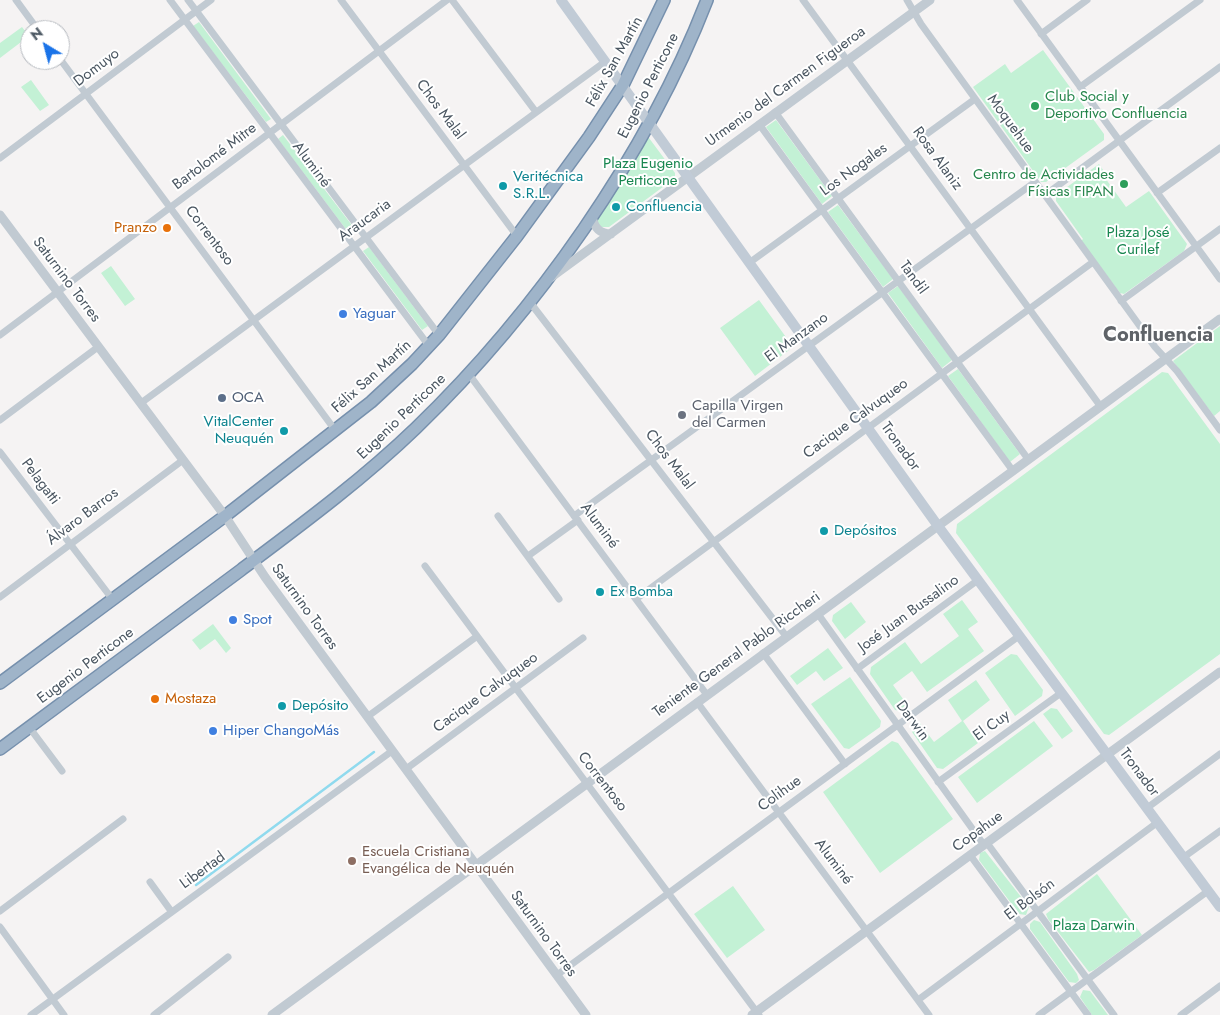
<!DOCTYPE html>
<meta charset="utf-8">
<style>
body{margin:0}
#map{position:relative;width:1220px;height:1015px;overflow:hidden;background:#f5f3f3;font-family:Jost,sans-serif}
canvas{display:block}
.north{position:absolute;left:20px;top:20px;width:50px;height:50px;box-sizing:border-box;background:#fff;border:1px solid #b7bbc0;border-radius:50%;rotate:323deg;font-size:14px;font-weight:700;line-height:20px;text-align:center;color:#4a5661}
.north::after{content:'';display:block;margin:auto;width:18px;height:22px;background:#1a73e8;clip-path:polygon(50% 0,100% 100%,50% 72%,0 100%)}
</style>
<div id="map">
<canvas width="1220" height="1015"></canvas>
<div class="north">N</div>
</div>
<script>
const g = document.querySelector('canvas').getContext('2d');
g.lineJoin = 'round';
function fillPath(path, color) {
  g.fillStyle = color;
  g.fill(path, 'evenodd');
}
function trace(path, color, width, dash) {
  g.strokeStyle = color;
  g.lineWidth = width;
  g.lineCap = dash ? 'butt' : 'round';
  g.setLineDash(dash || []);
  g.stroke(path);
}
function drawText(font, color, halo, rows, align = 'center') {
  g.font = font + ' Jost,sans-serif';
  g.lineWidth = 4;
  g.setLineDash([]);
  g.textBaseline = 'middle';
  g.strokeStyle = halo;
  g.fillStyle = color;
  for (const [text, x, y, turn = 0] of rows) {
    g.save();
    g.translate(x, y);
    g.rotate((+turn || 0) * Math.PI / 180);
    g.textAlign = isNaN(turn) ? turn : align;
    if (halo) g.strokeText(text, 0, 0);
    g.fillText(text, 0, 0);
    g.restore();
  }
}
fillPath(new Path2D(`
 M 199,22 L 271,119 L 266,122 L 193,26 Z
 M 22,27 L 29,36 L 0,58 L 0,43 Z
 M 1043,50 L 1104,134 L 1104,140 L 1046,182 L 1041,182 L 973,87 L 1005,64 L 1011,73 Z
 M 31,80 L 49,105 L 40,111 L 21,87 Z
 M 776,120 L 832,196 L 822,204 L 766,127 Z
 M 283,135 L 354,228 L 348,232 L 278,139 Z
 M 649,138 L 675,173 L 675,178 L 609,227 L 600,227 L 596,220 L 645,139 Z
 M 1099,164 L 1105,173 L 1103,175 L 1126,207 L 1149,191 L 1187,244 L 1184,251 L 1124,294 L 1120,293 L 1081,241 L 1083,239 L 1056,201 L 1056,195 Z
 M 838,205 L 893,279 L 883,287 L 828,212 Z
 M 369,247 L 428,326 L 422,330 L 363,251 Z
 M 111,266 L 135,299 L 125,306 L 101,273 Z
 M 898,286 L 952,360 L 942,368 L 888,293 Z
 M 759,300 L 791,344 L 789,350 L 755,376 L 720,328 Z
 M 1220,326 L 1220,411 L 1214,416 L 1173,361 Z
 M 958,369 L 1020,454 L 1010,462 L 948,376 Z
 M 1162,372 L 1168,373 L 1220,444 L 1220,654 L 1109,735 L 1104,734 L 956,533 L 957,524 Z
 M 962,600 L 978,622 L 968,629 L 984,651 L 927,692 L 912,671 L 893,685 L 908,706 L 901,711 L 895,710 L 870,674 L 871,667 L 905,642 L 921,664 L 959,636 L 943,614 Z
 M 851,602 L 866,622 L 845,639 L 832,621 L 833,615 Z
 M 213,624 L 231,648 L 226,653 L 215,639 L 200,650 L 192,640 Z
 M 828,648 L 843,668 L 824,681 L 816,671 L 797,685 L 790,676 Z
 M 1011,654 L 1017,655 L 1043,690 L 1042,696 L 1015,716 L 985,673 Z
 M 850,677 L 881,721 L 880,727 L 849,749 L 844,748 L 811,704 Z
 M 976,680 L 990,700 L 963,721 L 978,743 L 943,769 L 937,768 L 912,732 L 913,726 L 919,722 L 934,742 L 962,721 L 948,700 Z
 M 1051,708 L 1057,709 L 1073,731 L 1062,739 L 1043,714 Z
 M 1034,721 L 1053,746 L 977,803 L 958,777 Z
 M 892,741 L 898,743 L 953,819 L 880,873 L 823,792 Z
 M 985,851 L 1029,907 L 1026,915 L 1019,914 L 979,860 L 980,853 Z
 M 1097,874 L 1142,935 L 1094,970 L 1089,972 L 1048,919 L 1046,914 Z
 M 733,886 L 765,930 L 727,958 L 694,914 Z
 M 1034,920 L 1040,922 L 1077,974 L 1079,980 L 1076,983 L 1069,982 L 1030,929 L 1030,924 Z
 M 1083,990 L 1090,991 L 1108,1015 L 1092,1015 L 1080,997 Z`), '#c3f1d5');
trace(new Path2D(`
 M 196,885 L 374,752`), '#90daee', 2.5);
const trunk = new Path2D(`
 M 0,683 L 225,516 L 371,402 L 412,364 L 439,335 L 517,236 L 589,137 L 623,85 L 664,0
 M 0,749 C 80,689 161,630 241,570 C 301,525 362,480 416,428 C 536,312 647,155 707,0`);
trace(trunk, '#7690ad', 14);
trace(new Path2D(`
 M 16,0 L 38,30
 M 170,0 L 429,346
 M 188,0 L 439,335
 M 341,0 L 517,236
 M 452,0 L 536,112
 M 803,0 L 1101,407
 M 907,0 L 921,24 L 1155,347 L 1177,371 L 1220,430
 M 1017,0 L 1220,279
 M 1041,34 L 1087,0
 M 60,59 L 335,430
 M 1080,87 L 1200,0
 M 775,112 L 1028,459
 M 759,124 L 1013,471
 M 0,158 L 211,0
 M 1157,193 L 1220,148
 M 1045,195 L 1220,67
 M 749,263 L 975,99
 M 529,301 L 786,636
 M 1121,301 L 1220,229
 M 0,335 L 447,0
 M 468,373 L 707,695
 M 141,403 L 606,61
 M 0,420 L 98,347
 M 0,452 L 113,600
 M 498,516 L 559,599
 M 574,516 L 1035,182
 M 528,556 L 578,520
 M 425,566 L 759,1015
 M 0,597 L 183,460
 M 636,599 L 1093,262
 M 818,614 L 984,845
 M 763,653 L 845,764
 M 857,669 L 978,580
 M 697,702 L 929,1015
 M 367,717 L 476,637
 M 29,727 L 62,771
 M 406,769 L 583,638
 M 938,782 L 1061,693
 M 1147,808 L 1220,754
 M 987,843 L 1114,1015
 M 970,855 L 1088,1015
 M 1184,857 L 1220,831
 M 150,882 L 171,911
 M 0,911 L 123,819
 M 0,927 L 64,1015
 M 557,975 L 1019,636
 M 918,1000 L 1158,822
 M 31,1015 L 392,751
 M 154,1015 L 228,957
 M 1039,1015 L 1208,891
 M 1181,1015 L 1220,986`), '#c1cad2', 7);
trace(new Path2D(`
 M 0,215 L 225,516 L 265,577 L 586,1015
 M 592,216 C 594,227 599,234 611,234
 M 550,278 L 930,0
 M 272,1015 L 1220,319
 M 752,1015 L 1220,672`), '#c1cad2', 9);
trace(new Path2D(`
 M 561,0 L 938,526 L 1220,907`), '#c1cbd6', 10);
trace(trunk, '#9fb4c9', 11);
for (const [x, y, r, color] of [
 [1035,106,5,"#2e9e5b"],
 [1124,184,5,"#2e9e5b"],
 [503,186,5,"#0f9aa8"],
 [616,207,5,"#0f9aa8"],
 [167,228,5,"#e8710a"],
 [343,314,5,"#3f7fe0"],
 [222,398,5,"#5c6f8a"],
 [682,415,5,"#6b7280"],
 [284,431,5,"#0f9aa8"],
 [824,531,5,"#0f9aa8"],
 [600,592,5,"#0f9aa8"],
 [233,620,5,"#3f7fe0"],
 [155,699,5,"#e8710a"],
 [282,706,5,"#0f9aa8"],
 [213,731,5,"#3f7fe0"],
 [352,861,5,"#8d6e63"]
]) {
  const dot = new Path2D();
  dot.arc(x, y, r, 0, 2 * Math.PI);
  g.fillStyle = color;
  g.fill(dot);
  trace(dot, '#fff', 2);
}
drawText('15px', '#4a5661', '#fff', [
 ["Félix San Martín",615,62,-61],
 ["Domuyo",97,68,-37],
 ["Eugenio Perticone",649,86,-63],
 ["Urmenio del Carmen Figueroa",786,87,-36],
 ["Chos Malal",440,110,53],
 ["Moquehue",1010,124,54],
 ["Bartolomé Mitre",215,157,-37],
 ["Rosa Alaniz",937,159,54],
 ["Aluminé",311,165,53],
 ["Los Nogales",854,170,-36],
 ["Araucaria",365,221,-36],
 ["Correntoso",209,236,53],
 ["Tandil",913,278,54],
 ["Saturnino Torres",66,280,53],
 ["El Manzano",797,338,-36],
 ["Félix San Martín",372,377,-42],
 ["Eugenio Perticone",402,417,-44],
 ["Cacique Calvuqueo",856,419,-36],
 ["Tronador",900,447,54],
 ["Chos Malal",669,460,53],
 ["Pelagatti",40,482,53],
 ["Álvaro Barros",83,517,-37],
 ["Aluminé",599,526,53],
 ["Saturnino Torres",304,607,54],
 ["José Juan Bussalino",909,614,-36],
 ["Teniente General Pablo Riccheri",737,655,-36],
 ["Eugenio Perticone",86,666,-37],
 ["Cacique Calvuqueo",486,693,-36],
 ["Darwin",912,721,54],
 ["El Cuy",992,726,-36],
 ["Tronador",1139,773,53],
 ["Correntoso",602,782,52],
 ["Colihue",780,794,-36],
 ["Copahue",978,832,-36],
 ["Aluminé",833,862,53],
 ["Libertad",203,871,-36],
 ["El Bolsón",1030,900,-37],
 ["Saturnino Torres",543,934,54]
]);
drawText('15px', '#27864d', '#fff', [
 ["Club Social y",1045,97],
 ["Deportivo Confluencia",1045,114],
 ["Centro de Actividades",1114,175,"right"],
 ["Físicas FIPAN",1114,192,"right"]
], 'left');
drawText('15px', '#17864f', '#fff', [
 ["Plaza Eugenio",648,164],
 ["Perticone",648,181],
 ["Plaza José",1138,233],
 ["Curilef",1138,250],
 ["Plaza Darwin",1094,926]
]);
drawText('15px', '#0d838f', '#fff', [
 ["Veritécnica",513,177],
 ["S.R.L.",513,194],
 ["Confluencia",626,207],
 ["VitalCenter",274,422,"right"],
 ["Neuquén",274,439,"right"],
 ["Depósitos",834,531],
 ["Ex Bomba",610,592],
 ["Depósito",292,706]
], 'left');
drawText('15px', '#c56008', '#fff', [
 ["Pranzo",157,228],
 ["Mostaza",165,699,"left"]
], 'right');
drawText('15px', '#366cbe', '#fff', [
 ["Yaguar",353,314],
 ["Spot",243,620],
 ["Hiper ChangoMás",223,731]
], 'left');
drawText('15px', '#4e5e75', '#fff', [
 ["OCA",232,398]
], 'left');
drawText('15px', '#5b616d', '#fff', [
 ["Capilla Virgen",692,406],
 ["del Carmen",692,423]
], 'left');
drawText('15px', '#785e54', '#fff', [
 ["Escuela Cristiana",362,852],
 ["Evangélica de Neuquén",362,869]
], 'left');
drawText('bold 20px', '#5f6368', '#fff', [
 ["Confluencia",1158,336]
]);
</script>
